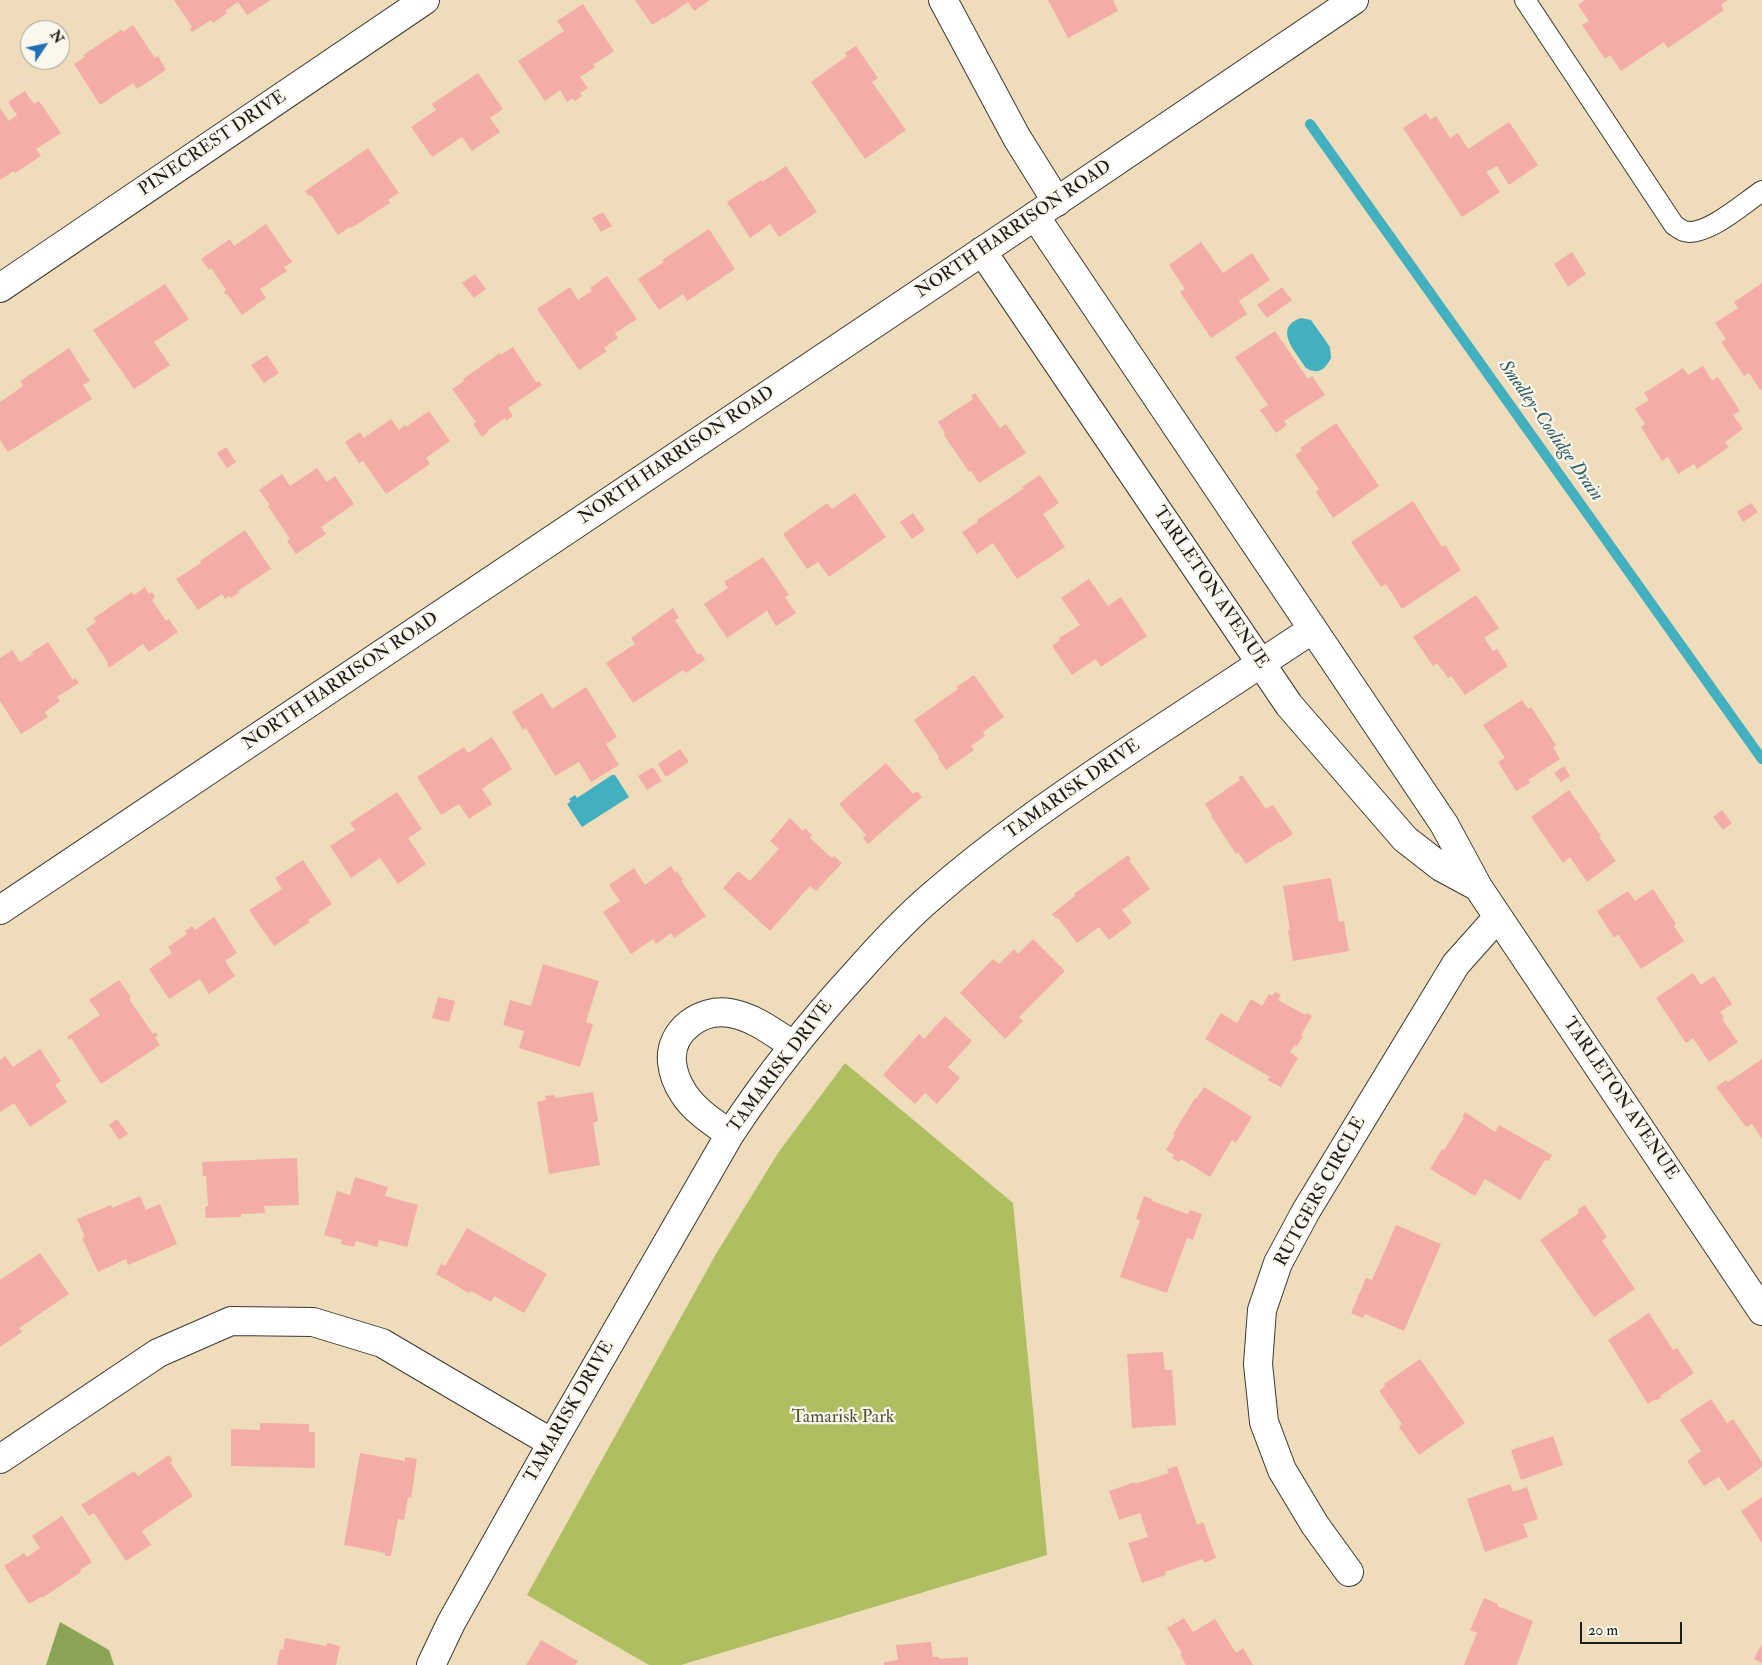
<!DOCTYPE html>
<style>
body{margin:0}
#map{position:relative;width:1762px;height:1665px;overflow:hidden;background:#efdcba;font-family:"IM FELL Double Pica",serif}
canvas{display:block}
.north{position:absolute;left:20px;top:20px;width:50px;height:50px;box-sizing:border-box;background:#fbf7ec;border:1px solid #a29f99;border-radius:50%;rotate:56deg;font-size:14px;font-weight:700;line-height:20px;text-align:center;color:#1c1c1c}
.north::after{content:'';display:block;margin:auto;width:18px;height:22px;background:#1f6fb2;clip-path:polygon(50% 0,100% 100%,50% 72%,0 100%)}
.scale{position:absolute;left:1580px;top:1622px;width:102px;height:22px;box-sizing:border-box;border:2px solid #1c1c1c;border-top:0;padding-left:6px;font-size:15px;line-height:18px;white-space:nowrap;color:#1c1c1c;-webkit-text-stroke:4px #fbf7ec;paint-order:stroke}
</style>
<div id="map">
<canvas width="1762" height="1665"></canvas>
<div class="north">N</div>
<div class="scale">20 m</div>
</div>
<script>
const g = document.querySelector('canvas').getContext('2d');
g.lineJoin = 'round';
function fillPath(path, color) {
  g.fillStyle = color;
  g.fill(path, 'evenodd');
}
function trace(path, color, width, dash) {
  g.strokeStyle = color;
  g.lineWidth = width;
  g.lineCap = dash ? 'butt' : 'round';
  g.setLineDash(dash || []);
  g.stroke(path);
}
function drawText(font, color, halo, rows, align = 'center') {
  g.font = font + ' "IM FELL Double Pica",serif';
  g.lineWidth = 4.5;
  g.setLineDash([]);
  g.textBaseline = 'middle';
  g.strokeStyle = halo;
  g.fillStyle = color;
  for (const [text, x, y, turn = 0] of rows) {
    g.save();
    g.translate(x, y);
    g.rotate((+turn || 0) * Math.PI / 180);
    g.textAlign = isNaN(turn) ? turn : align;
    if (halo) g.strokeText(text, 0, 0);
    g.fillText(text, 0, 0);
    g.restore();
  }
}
fillPath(new Path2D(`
 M 845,1063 L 1013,1203 L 1047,1555 L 681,1665 L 649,1665 L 527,1595 L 716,1254 L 778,1153 Z`), '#afbe61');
fillPath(new Path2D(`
 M 60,1622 L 109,1650 L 114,1665 L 46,1665 Z`), '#8ba557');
fillPath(new Path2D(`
 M 1301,318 L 1311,320 L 1330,347 L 1331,358 C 1325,370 1318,375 1306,368 C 1296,352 1272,328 1301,318 Z
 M 612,775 L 615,775 L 629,797 L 582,827 L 567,804 L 571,801 L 569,799 L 575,795 L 577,798 Z`), '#43b0c0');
trace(new Path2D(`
 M 1310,124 L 1762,759`), '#43b0c0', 10);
fillPath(new Path2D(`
 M 174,0 L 271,0 L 247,15 L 238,2 L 225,11 L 227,13 L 213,23 L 211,20 L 192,32 L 190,29 L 192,27 Z
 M 635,0 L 710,0 L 694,11 L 688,2 L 665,18 L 664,17 L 652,25 Z
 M 1048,0 L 1113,0 L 1118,11 L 1068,38 Z
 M 1585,0 L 1728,0 L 1721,5 L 1724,10 L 1668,48 L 1664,42 L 1621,71 L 1610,55 L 1605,59 L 1582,25 L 1589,21 L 1578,5 Z
 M 583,4 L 614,51 L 593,65 L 595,67 L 580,77 L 588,88 L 580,93 L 582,96 L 575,101 L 573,98 L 567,102 L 560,90 L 545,101 L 518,61 L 564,31 L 557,21 Z
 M 133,25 L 155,58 L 158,56 L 166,70 L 137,89 L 133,83 L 100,105 L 74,64 L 85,57 L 83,55 L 121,30 L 123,32 Z
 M 856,46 L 878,78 L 872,82 L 906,130 L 865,159 L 811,82 L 847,56 L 845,53 Z
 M 478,73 L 503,109 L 490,118 L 500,132 L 472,151 L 462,137 L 432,157 L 411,127 L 436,110 L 432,104 Z
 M 25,91 L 34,104 L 39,101 L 61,133 L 36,149 L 41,156 L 15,173 L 14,171 L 0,180 L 0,108 L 9,121 L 17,115 L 8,102 Z
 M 1426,113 L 1430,120 L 1436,116 L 1450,138 L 1458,133 L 1468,149 L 1509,122 L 1538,165 L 1509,185 L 1497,166 L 1486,172 L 1500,192 L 1462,217 L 1403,128 Z
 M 368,148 L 399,193 L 388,200 L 390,203 L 351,228 L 350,227 L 338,235 L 311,195 L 309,196 L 305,191 Z
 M 786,166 L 817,212 L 779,237 L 770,224 L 750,238 L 727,202 L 761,180 L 762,182 Z
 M 603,212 L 612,226 L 601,232 L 592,218 Z
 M 266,224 L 292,262 L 284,267 L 287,271 L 260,289 L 266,298 L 242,315 L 227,294 L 226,295 L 224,292 L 226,290 L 211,268 L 209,270 L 201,259 L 230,239 L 234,246 Z
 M 709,229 L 735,269 L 687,301 L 683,294 L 659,310 L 638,279 L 664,262 L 662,260 Z
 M 1201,242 L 1223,273 L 1252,253 L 1270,280 L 1239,301 L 1247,314 L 1211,338 L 1180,292 L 1185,289 L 1169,265 Z
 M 1572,252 L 1586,274 L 1568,287 L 1554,264 Z
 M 475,274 L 486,289 L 474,298 L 462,283 Z
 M 607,276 L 637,319 L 615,333 L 618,338 L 604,348 L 607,351 L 579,370 L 537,309 L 570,287 L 578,300 L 592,291 L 590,288 Z
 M 1762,283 L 1762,389 L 1760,390 L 1749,373 L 1744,376 L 1721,342 L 1726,339 L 1715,323 L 1738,308 L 1734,302 Z
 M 165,284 L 189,319 L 154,342 L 170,365 L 134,389 L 93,330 Z
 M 1282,287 L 1292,300 L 1267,318 L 1257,305 Z
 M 1275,331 L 1308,379 L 1312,376 L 1325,395 L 1284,421 L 1287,425 L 1276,433 L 1260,410 L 1268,405 L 1235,357 Z
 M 513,347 L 536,382 L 539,381 L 542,385 L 508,408 L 513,416 L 506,421 L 505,418 L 487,431 L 488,432 L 482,437 L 473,424 L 476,422 L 452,389 L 464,381 L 463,379 L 500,353 L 501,355 Z
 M 69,348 L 90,381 L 83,385 L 92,399 L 8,452 L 0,440 L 0,402 L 23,386 L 20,381 Z
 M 267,355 L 279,373 L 264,383 L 251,365 Z
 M 1703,366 L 1712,381 L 1718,377 L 1740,411 L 1733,415 L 1743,429 L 1725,442 L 1729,447 L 1697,469 L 1694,464 L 1678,474 L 1668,457 L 1662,461 L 1641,427 L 1645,424 L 1635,409 L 1649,400 L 1644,393 L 1683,368 L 1688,375 Z
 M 975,393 L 1000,428 L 1006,424 L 1026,453 L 979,483 L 971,471 L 969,472 L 944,435 L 945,433 L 938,422 L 973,399 L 971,396 Z
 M 429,411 L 450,441 L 426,458 L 430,464 L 386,494 L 363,461 L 359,463 L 345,442 L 360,432 L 364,438 L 391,419 L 399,430 L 405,425 L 406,427 Z
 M 1336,423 L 1379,486 L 1333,518 L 1316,492 L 1319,489 L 1295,455 L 1302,450 L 1300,448 Z
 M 226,447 L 236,462 L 227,468 L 217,453 Z
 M 317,468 L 327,482 L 335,476 L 354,504 L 321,527 L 326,534 L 296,554 L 287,541 L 290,539 L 268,506 L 270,505 L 259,490 L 282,474 L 290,486 Z
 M 1040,475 L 1059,503 L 1043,514 L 1065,547 L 1017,579 L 993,543 L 977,554 L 962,532 L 978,522 L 977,520 L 1023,489 L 1022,487 Z
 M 855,493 L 886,537 L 829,577 L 818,562 L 807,569 L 783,534 L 827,503 L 832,509 Z
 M 1413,501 L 1442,547 L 1445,545 L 1461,570 L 1402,609 L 1386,584 L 1381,587 L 1351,542 Z
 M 1751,503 L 1758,512 L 1743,522 L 1737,512 Z
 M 913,513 L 925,530 L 912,539 L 900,522 Z
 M 245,530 L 271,569 L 238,591 L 239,593 L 231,598 L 229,596 L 225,599 L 222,594 L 198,610 L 176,579 L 201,563 L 200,561 Z
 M 763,557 L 789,595 L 785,597 L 796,613 L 776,626 L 767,611 L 727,638 L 704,604 L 728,588 L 724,582 Z
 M 1089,579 L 1108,606 L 1121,597 L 1147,636 L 1101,667 L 1096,659 L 1072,675 L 1052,646 L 1060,640 L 1059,638 L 1080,625 L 1061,598 Z
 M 145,587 L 149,594 L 152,592 L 155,597 L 152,600 L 166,621 L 169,619 L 178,632 L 149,652 L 143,644 L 109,668 L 107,664 L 108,663 L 86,629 L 96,622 L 94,618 L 132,592 L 134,595 Z
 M 1476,595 L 1499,628 L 1484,638 L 1493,651 L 1497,649 L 1508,666 L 1465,695 L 1451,676 L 1448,678 L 1437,663 L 1433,666 L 1413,637 Z
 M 673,608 L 679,618 L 675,620 L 698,655 L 701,653 L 705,660 L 686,673 L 683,670 L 633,703 L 606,663 L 635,644 L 631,638 Z
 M 48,642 L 73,680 L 75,678 L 79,683 L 57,697 L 60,701 L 45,712 L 48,717 L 21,734 L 0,701 L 0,658 L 12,650 L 20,662 L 33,654 L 32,652 Z
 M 974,675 L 1004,717 L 983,732 L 985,736 L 971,746 L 974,750 L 946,770 L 938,758 L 939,757 L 914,720 L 958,689 L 956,687 Z
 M 586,687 L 617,737 L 606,744 L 619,765 L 591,782 L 579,762 L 555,776 L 526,728 L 523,730 L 512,712 L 542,693 L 552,709 Z
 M 1522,700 L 1528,709 L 1531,707 L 1556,745 L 1553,747 L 1560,759 L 1528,780 L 1530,783 L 1516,791 L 1498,762 L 1505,758 L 1483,725 Z
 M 492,737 L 512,769 L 482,789 L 492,804 L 469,819 L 459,804 L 441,815 L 417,777 L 464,747 L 468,753 Z
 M 680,749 L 689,762 L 666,777 L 658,764 Z
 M 886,763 L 913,794 L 917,791 L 922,797 L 868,844 L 863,838 L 866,835 L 839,804 Z
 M 1564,766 L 1570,776 L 1561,782 L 1554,773 Z
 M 653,767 L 662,781 L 647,790 L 638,776 Z
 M 1242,775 L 1266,809 L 1273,805 L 1293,834 L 1280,843 L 1279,842 L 1246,864 L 1238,852 L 1236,854 L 1211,816 L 1212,815 L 1205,804 L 1240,780 L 1238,778 Z
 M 1569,790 L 1601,836 L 1599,837 L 1616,861 L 1587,882 L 1570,857 L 1563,863 L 1531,817 Z
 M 397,792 L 422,829 L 408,838 L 426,864 L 398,884 L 380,858 L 351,878 L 330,846 L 355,830 L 350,823 Z
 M 1722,810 L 1732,823 L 1723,830 L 1713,817 Z
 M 790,818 L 803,831 L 805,828 L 812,835 L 810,838 L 832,858 L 834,856 L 842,863 L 816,891 L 810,886 L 770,931 L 723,888 L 738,871 L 750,881 L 779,849 L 770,841 Z
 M 1128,855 L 1131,859 L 1129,860 L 1150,889 L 1122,910 L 1132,923 L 1109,940 L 1099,927 L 1077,943 L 1058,918 L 1056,919 L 1052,914 L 1075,896 L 1074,894 Z
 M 303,860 L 332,904 L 308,920 L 310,922 L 274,946 L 249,910 L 282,889 L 275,878 Z
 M 671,866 L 675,873 L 677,871 L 683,880 L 681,881 L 706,916 L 674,938 L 671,933 L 656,944 L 653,939 L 631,954 L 603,912 L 620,901 L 609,885 L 634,868 L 645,885 Z
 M 1331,878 L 1339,922 L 1344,921 L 1349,951 L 1293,961 L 1288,930 L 1290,930 L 1283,886 Z
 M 1653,889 L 1676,924 L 1674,926 L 1684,941 L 1641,969 L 1618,934 L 1614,938 L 1597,911 L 1628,891 L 1635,901 Z
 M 214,917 L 237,953 L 225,961 L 235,976 L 209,994 L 200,979 L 169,999 L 149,969 L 172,953 L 168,947 L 187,934 L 185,931 L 192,926 L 195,930 Z
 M 1033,939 L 1065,971 L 1019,1017 L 1023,1021 L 1005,1039 L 960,993 L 993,959 L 999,964 L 1014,949 L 1018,954 Z
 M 543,964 L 599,981 L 586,1022 L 593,1024 L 580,1067 L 519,1048 L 524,1031 L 503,1025 L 510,1000 L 531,1006 Z
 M 1693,973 L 1701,985 L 1714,976 L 1732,1004 L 1720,1012 L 1724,1017 L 1722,1019 L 1738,1042 L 1709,1062 L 1693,1038 L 1686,1043 L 1656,998 Z
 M 119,980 L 131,997 L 129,999 L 153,1034 L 155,1032 L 158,1036 L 155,1037 L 160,1045 L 101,1084 L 71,1038 L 69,1040 L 67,1037 L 100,1015 L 89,1000 Z
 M 1275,992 L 1281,995 L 1278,1000 L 1305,1015 L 1307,1013 L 1312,1016 L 1301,1035 L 1303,1036 L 1297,1046 L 1295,1045 L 1290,1052 L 1298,1058 L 1281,1087 L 1267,1080 L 1270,1077 L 1205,1039 L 1221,1013 L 1237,1023 L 1251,999 L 1262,1006 L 1269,994 L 1272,996 Z
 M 438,997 L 455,1001 L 449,1022 L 432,1018 Z
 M 945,1016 L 972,1041 L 948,1067 L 960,1078 L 937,1104 L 925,1093 L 915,1104 L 883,1075 L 919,1034 L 924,1039 Z
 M 40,1049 L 61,1081 L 55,1085 L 67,1102 L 30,1127 L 14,1103 L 0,1112 L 0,1060 L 5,1056 L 13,1067 Z
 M 1762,1059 L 1762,1139 L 1752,1124 L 1746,1127 L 1716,1087 L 1726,1080 L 1728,1082 Z
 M 1204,1087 L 1252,1117 L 1236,1143 L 1232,1140 L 1210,1177 L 1181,1159 L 1179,1162 L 1172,1158 L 1174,1155 L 1166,1150 L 1175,1135 L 1173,1134 L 1195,1098 L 1196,1099 Z
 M 593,1092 L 598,1121 L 593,1123 L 600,1165 L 549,1174 L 537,1102 L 546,1100 L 545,1096 L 554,1095 L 555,1098 Z
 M 1465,1112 L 1495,1132 L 1499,1125 L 1552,1155 L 1549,1161 L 1545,1160 L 1520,1200 L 1485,1179 L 1475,1196 L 1430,1169 L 1442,1149 L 1444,1150 L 1464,1118 L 1462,1117 Z
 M 117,1119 L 128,1134 L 119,1140 L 109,1125 Z
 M 297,1158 L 299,1205 L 264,1206 L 265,1213 L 241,1214 L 241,1217 L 206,1218 L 205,1207 L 208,1206 L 206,1176 L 203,1176 L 202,1162 Z
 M 355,1177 L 388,1187 L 385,1196 L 418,1205 L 407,1247 L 379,1240 L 377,1247 L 356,1241 L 354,1247 L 341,1244 L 342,1240 L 324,1235 L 337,1191 L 350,1195 Z
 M 140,1196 L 146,1210 L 160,1204 L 177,1244 L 128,1265 L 126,1259 L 98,1272 L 82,1238 L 85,1237 L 77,1219 L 111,1205 L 112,1208 Z
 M 1144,1196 L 1152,1199 L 1152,1201 L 1188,1214 L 1190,1210 L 1202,1214 L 1193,1240 L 1187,1238 L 1167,1293 L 1120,1277 L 1140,1220 L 1136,1219 Z
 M 1585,1205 L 1607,1237 L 1602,1241 L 1635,1289 L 1594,1317 L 1540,1240 L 1579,1213 L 1577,1210 Z
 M 1396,1225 L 1441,1244 L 1404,1331 L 1365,1314 L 1363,1318 L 1351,1313 L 1366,1278 L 1372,1280 Z
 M 467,1228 L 547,1274 L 524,1313 L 494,1296 L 491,1302 L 471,1291 L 469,1293 L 436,1274 L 441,1264 L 445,1266 Z
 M 40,1253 L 69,1294 L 19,1328 L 22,1332 L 0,1347 L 0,1280 Z
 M 1649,1313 L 1673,1350 L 1677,1348 L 1694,1373 L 1660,1396 L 1662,1397 L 1656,1401 L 1655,1399 L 1648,1404 L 1608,1340 Z
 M 1163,1352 L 1165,1370 L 1172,1370 L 1176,1425 L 1132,1428 L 1127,1354 Z
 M 1420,1359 L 1465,1423 L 1419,1455 L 1399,1427 L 1402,1424 L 1379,1391 L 1385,1386 L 1384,1384 Z
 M 1711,1399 L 1727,1423 L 1733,1419 L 1762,1462 L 1762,1467 L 1728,1491 L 1719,1477 L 1704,1486 L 1687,1461 L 1701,1451 L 1680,1420 Z
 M 260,1423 L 309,1424 L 309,1432 L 315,1432 L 315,1468 L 231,1466 L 231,1429 L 260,1430 Z
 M 1553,1436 L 1563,1465 L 1521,1480 L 1511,1450 Z
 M 360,1453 L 405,1461 L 405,1457 L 417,1459 L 411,1498 L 408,1497 L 404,1520 L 398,1519 L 391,1556 L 385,1556 L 385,1553 L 344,1545 Z
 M 169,1455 L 173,1461 L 170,1462 L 193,1496 L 142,1531 L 151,1545 L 126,1561 L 94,1513 L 89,1516 L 81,1505 L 134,1471 L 138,1476 Z
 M 1177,1466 L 1197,1525 L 1203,1522 L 1216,1558 L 1204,1563 L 1203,1559 L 1165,1572 L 1166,1575 L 1142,1583 L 1128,1543 L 1148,1537 L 1140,1513 L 1119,1520 L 1109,1491 L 1135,1482 L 1135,1484 L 1169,1473 L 1167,1469 Z
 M 1510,1484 L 1513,1492 L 1527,1487 L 1538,1519 L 1523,1524 L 1528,1537 L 1485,1552 L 1467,1499 Z
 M 1762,1497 L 1762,1543 L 1741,1511 Z
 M 62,1516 L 92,1562 L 80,1570 L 81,1572 L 42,1598 L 41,1597 L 29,1604 L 4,1566 L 24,1553 L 27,1557 L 40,1548 L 32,1536 Z
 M 1484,1598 L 1498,1604 L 1497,1606 L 1533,1621 L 1517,1665 L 1464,1665 L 1477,1633 L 1470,1630 Z
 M 1184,1618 L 1193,1632 L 1215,1619 L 1236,1653 L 1243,1648 L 1253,1665 L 1186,1665 L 1180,1654 L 1182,1653 L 1167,1628 Z
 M 285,1638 L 326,1646 L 327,1643 L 340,1646 L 336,1665 L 277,1665 L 280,1649 L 283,1650 Z
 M 541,1640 L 578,1661 L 575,1665 L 526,1665 Z
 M 931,1642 L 933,1657 L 939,1657 L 939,1659 L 968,1657 L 968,1665 L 884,1665 L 884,1662 L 898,1660 L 896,1645 Z
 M 1762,1644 L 1762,1663 L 1754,1659 Z`), '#f4ada6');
const lane = new Path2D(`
 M 1525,0 L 1674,225 C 1677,227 1681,230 1684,231 C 1705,238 1744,203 1762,191`);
const street = new Path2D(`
 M 943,0 L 1017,138 L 1057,202
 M 1035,216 L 1444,824 L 1478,887 L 1762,1311
 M 982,251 L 1289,705 L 1405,839 L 1441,867 L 1478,887
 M 0,288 L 425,0
 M 730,1134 C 714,1123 694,1110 684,1094 C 678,1085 673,1074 672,1062 C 669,1031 701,1008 730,1013 C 754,1017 774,1033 794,1046
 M 0,1459 L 158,1353 L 231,1321 L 313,1322 L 382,1343 L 552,1443
 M 1349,1572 L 1315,1525 L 1282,1470 L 1264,1422 L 1258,1364 L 1262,1310 L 1278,1263 L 1306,1211 L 1456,964 L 1498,917
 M 431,1665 L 451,1623 L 552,1443 L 730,1134 C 768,1076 811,1022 858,971 C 881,945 905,919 932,896 C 997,839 1068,791 1140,743 C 1198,705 1256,667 1313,629`);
const secondary = new Path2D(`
 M 0,910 L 1035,216 L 1354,0`);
trace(lane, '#3c3934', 22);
trace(street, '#3c3934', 30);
trace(secondary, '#3c3934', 30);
trace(lane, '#fff', 20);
trace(street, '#fff', 28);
trace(secondary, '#fff', 28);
drawText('18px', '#1c1c1c', '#fbf7ec', [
 ["PINECREST DRIVE",213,144,-34],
 ["NORTH HARRISON ROAD",1014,230,-34],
 ["NORTH HARRISON ROAD",677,456,-34],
 ["TARLETON AVENUE",1210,588,56],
 ["NORTH HARRISON ROAD",341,682,-34],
 ["TAMARISK DRIVE",1073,790,-35],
 ["TAMARISK DRIVE",781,1067,-53],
 ["TARLETON AVENUE",1620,1099,56],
 ["RUTGERS CIRCLE",1321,1192,-61],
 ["TAMARISK DRIVE",570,1412,-60]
]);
drawText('18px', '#4f5534', '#fbf7ec', [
 ["Tamarisk Park",843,1418]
]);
drawText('italic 19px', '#2e5f66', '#fbf7ec', [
 ["Smedley-Coolidge Drain",1550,431,55]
]);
</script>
